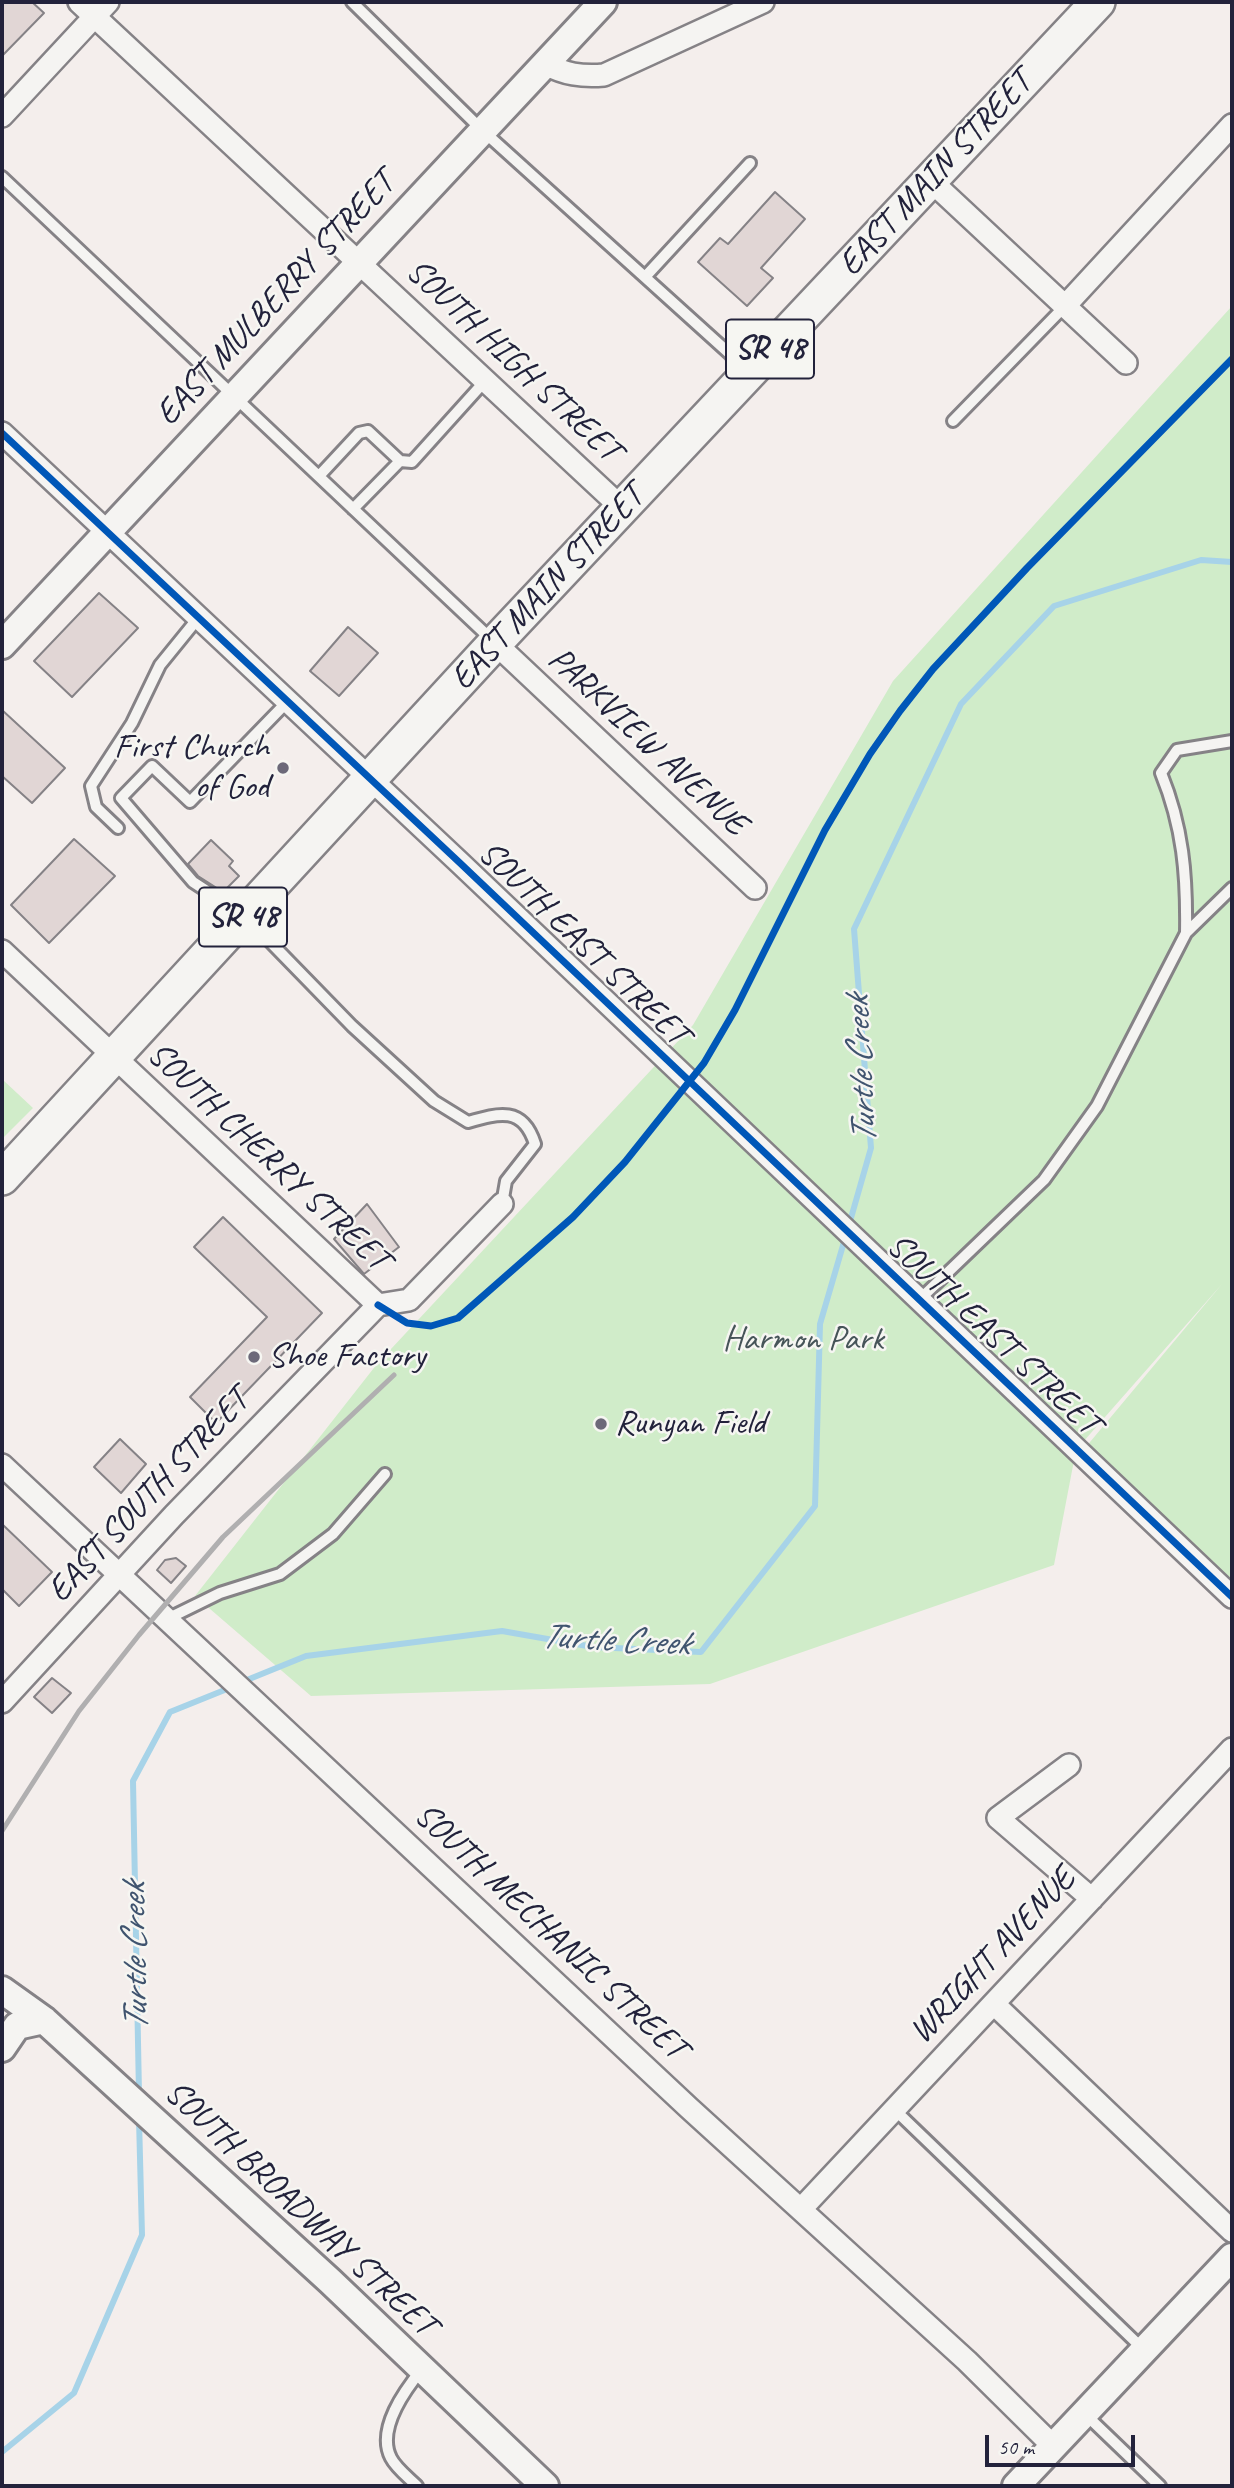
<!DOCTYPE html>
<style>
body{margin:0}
#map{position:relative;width:1234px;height:2488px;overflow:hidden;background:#f4eeec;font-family:Caveat,sans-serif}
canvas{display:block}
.frame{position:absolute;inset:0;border:4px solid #22223b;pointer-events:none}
.scale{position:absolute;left:985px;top:2435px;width:150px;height:32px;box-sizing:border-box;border:4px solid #22223b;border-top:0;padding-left:9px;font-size:21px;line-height:24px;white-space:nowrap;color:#22223b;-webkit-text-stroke:5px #f6f6f2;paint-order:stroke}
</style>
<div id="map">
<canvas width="1234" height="2488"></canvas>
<div class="frame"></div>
<div class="scale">50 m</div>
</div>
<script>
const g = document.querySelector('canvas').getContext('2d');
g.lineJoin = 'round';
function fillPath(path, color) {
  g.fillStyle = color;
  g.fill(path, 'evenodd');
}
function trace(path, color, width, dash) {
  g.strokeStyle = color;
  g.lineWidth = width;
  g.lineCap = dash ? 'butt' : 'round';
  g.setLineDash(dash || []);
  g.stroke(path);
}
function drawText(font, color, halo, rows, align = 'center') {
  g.font = font + ' Caveat,sans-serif';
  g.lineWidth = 5;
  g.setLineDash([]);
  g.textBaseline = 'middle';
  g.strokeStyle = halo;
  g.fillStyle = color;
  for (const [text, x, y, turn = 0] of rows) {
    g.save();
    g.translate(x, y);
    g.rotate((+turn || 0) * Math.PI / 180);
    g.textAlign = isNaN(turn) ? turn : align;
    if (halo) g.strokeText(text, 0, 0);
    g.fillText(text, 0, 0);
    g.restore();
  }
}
fillPath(new Path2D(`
 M 1232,306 L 1232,1597 L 1080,1454 L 1222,1284 L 1076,1450 L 1054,1565 L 710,1684 L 311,1696 L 195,1596 L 377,1364 L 693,1025 L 893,681 Z
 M 2,1079 L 33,1108 L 2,1139 Z`), '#d0ecc9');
trace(new Path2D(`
 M 849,1225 L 871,1148 L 854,929 L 961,704 L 1054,606 L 1201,560 L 1232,562
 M 242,1682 L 306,1656 L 502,1631 L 593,1647 L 701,1652 L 815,1506 L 820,1324 L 846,1235
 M 139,2094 L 133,1781 L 170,1712 L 232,1687
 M 2,2452 L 74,2393 L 142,2235 L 139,2119`), '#a7d3e8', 6);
const building = new Path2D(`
 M 2,2 L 32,2 L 44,13 L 2,56 Z
 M 775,192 L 805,219 L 761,268 L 773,278 L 747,306 L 698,262 L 720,238 L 728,244 Z
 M 99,593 L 138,628 L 72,697 L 34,661 Z
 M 348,627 L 378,653 L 339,696 L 310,671 Z
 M 2,710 L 65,768 L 32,803 L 2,776 Z
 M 74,839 L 115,876 L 49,943 L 11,905 Z
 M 211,840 L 233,861 L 229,866 L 239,876 L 223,892 L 198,876 L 188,864 Z
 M 367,1204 L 399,1247 L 364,1274 L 334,1239 Z
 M 223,1217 L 322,1313 L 216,1423 L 190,1397 L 267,1317 L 194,1247 Z
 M 120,1439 L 146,1464 L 121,1493 L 94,1467 Z
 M 2,1524 L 52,1572 L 19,1606 L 2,1589 Z
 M 176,1558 L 186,1566 L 171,1583 L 157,1570 L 165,1560 Z
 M 52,1678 L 71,1693 L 52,1713 L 34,1697 Z`);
fillPath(building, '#e1d6d5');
trace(building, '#858286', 2);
const service = new Path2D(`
 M 352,2 L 482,130 L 730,354 L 744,373
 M 2,177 L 493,641
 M 645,277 L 750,163
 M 953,421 L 1065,306
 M 319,476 L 359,433 L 368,431 L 400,461 L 412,462 L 485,381
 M 353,509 L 400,461
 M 288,701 L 190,802 L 152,766 L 121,798 L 193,882 L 245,916 L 352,1026 L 434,1101 L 468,1122 C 499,1113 523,1106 535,1144 L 506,1181 L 502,1204
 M 118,828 L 96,807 L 91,786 L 132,723 L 160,665 L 199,617
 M 1186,933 C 1187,875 1183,827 1161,773 L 1177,750 L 1232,741
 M 918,1301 L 1044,1180 L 1097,1106 L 1186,933 L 1232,888
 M 167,1619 L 220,1593 L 280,1574 L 333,1534 L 385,1474
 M 895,2110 L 1143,2349
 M 1085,2414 L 1160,2486
 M 417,2486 C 409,2478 396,2468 391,2458 C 376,2429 405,2390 422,2369`);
const minor = new Path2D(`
 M 79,2 L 623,509
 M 545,64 C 565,74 581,77 604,75 L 763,2
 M 2,116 L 108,2
 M 931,181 L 1126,363
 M 1065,306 L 1232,125
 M 2,433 L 460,863 L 1232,1597
 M 495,643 L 755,888
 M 2,951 L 378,1305
 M 2,1465 L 689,2108 L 967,2361 L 1054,2447
 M 2,1702 L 174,1515 L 378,1305 L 409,1300 L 502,1204
 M 1069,1765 L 998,1818 L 1092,1899
 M 994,2004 L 1232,2231
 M 802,2208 L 1232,1749`);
const tertiary = new Path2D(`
 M 2,645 L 603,2
 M 2,1990 L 44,2020 L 330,2281 L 545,2486
 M 2,2048 L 17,2026 L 44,2020
 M 1016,2486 L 1232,2257`);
const primary = new Path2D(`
 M 2,1178 L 495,643 L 1098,2`);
trace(service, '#858286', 16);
trace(minor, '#858286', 26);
trace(tertiary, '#858286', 32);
trace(primary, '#858286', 38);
trace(service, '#f5f4f2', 10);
trace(minor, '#f5f4f2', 21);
trace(tertiary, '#f5f4f2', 26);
trace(primary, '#f5f4f2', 33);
trace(new Path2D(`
 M 2,1831 L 79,1711 L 139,1635 L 223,1537 L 394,1375`), '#b0afb0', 5);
trace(new Path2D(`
 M 2,433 L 460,863 L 1232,1597
 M 378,1305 L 407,1323 L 431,1326 L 458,1318 L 573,1217 L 625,1162 L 704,1063 L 735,1010 L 825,830 L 870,754 L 900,711 L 933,669 L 1027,568 L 1232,359`), '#0057b8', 7);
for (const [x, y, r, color] of [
 [283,768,7,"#6c6979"],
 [254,1357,7,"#6c6979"],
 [601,1424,7,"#6c6979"]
]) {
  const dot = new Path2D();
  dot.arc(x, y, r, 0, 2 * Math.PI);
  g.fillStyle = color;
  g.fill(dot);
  trace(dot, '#f6f6f2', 2.5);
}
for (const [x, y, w] of [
 [770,349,88],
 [243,917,88]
]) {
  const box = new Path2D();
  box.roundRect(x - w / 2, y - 29.5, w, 59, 5);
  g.fillStyle = '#f6f6f2';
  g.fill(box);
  trace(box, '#22223b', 2);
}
drawText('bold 33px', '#22223b', null, [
 ["SR 48",770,349],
 ["SR 48",243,917]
]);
drawText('35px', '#22223b', '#f6f6f2', [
 ["EAST MAIN STREET",936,174,-47],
 ["EAST MULBERRY STREET",276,299,-47],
 ["SOUTH HIGH STREET",513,361,43],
 ["EAST MAIN STREET",548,588,-47],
 ["PARKVIEW AVENUE",647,742,43],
 ["SOUTH EAST STREET",583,944,44],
 ["SOUTH CHERRY STREET",268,1157,43],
 ["SOUTH EAST STREET",993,1335,43],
 ["EAST SOUTH STREET",149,1496,-47],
 ["SOUTH MECHANIC STREET",550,1932,43],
 ["WRIGHT AVENUE",993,1956,-47],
 ["SOUTH BROADWAY STREET",300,2209,43]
]);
drawText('35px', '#22223b', '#f6f6f2', [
 ["First Church",269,748,"right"],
 ["of God",269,788,"right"],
 ["Shoe Factory",268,1357],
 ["Runyan Field",615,1424]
], 'left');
drawText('35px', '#465458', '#f6f6f2', [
 ["Harmon Park",803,1340]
]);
drawText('italic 37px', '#40546f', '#f6f6f2', [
 ["Turtle Creek",862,1070,-93],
 ["Turtle Creek",615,1641,3],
 ["Turtle Creek",136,1957,-91]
]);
</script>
